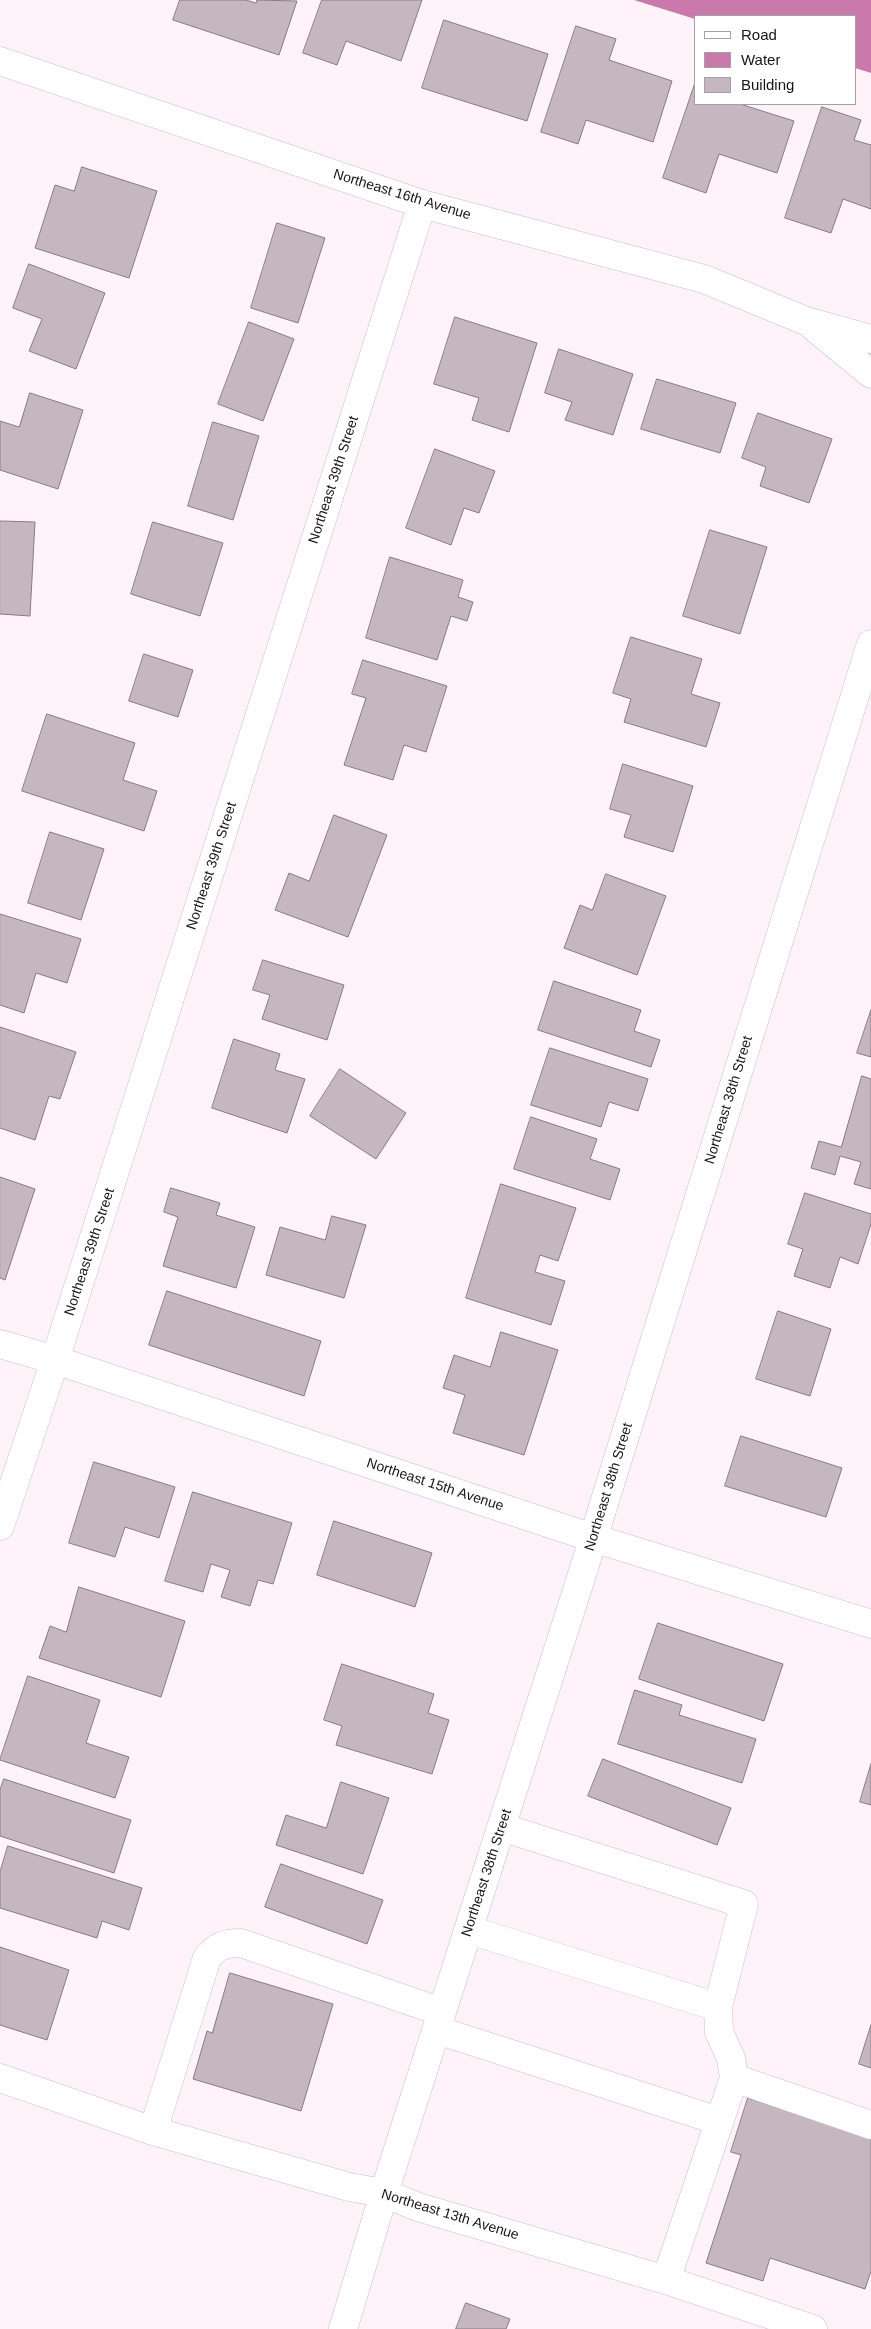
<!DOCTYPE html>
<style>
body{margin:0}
#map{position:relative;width:871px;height:2329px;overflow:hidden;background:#fff2f9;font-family:Helvetica,sans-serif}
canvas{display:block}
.legend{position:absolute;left:694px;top:15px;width:162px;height:90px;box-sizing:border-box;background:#fff;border:1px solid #a3a1a2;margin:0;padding:6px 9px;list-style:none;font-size:15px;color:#191417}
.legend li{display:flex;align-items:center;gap:10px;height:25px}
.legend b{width:25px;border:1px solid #a3a1a2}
</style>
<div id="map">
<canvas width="871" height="2329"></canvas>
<ul class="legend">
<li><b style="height:6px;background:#fff"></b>Road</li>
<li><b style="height:14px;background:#ca79ad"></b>Water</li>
<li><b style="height:14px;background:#c5b6bf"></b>Building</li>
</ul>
</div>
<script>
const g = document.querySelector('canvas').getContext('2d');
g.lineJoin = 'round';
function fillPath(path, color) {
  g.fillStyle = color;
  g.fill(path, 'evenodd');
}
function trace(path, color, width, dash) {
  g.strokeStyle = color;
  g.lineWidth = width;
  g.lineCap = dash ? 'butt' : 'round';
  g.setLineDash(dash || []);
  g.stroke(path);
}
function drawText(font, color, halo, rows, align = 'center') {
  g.font = font + ' Helvetica,sans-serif';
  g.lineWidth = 5;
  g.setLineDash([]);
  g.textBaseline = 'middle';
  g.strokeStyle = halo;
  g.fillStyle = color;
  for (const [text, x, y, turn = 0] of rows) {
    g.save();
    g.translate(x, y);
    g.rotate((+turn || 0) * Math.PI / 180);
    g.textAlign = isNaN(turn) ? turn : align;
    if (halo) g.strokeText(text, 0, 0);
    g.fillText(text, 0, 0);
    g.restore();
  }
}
fillPath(new Path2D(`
 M 634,0 L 871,0 L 871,73 L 855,68 L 855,16 L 695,16 L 695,19 Z`), '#ca79ad');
const building = new Path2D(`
 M 180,0 L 246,0 L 256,3 L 257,0 L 297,1 L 279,55 L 173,20 Z
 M 322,0 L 422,0 L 401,61 L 346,41 L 337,65 L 303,53 Z
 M 444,20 L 548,54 L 527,121 L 422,88 Z
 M 576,26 L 616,39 L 609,60 L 672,81 L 653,142 L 586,120 L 578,144 L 541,132 Z
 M 695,83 L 695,104 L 740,104 L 794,121 L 777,173 L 719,154 L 706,193 L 663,178 Z
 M 822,107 L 861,120 L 854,140 L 871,145 L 871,209 L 843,199 L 831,233 L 785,218 Z
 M 82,167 L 157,191 L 129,278 L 35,248 L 55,185 L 74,191 Z
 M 277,223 L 325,238 L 298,323 L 251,308 Z
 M 29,264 L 105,293 L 76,369 L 29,351 L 42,319 L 13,308 Z
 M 455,317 L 537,343 L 509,432 L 472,420 L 479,398 L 434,384 Z
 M 249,322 L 294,339 L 263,421 L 218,404 Z
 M 559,349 L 633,374 L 613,435 L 565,420 L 572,402 L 545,393 Z
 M 657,379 L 736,403 L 720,453 L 641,429 Z
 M 30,393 L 83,410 L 58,489 L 0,470 L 0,421 L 19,427 Z
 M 758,413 L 832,439 L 809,503 L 760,486 L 766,467 L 742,458 Z
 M 213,422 L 259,436 L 233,520 L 188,506 Z
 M 435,449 L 495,471 L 479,513 L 464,508 L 451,545 L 406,528 Z
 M 0,521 L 35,522 L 30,616 L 0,614 Z
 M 153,522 L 223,543 L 200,616 L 131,594 Z
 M 710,530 L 767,547 L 740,634 L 683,616 Z
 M 390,557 L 463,580 L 458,597 L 473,602 L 467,621 L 451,616 L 437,660 L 366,638 Z
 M 631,637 L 702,659 L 691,694 L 720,703 L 706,747 L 624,722 L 631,699 L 613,693 Z
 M 144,654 L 193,670 L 178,717 L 129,701 Z
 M 363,660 L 447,686 L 426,752 L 404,745 L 393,780 L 344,765 L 366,698 L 352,694 Z
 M 47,714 L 135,743 L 123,780 L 157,791 L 144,831 L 22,791 Z
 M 623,764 L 693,786 L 673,852 L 624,837 L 631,815 L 610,809 Z
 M 334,815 L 387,835 L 348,937 L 275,910 L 289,873 L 309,881 Z
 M 50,832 L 104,849 L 81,920 L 28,903 Z
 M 606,874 L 666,896 L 637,975 L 564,948 L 580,905 L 592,910 Z
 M 0,914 L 81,939 L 67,983 L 36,973 L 24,1013 L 0,1005 Z
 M 263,960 L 344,985 L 327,1040 L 262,1019 L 270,995 L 253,990 Z
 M 554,981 L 641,1010 L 634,1031 L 660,1040 L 651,1067 L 538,1030 Z
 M 871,1010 L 871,1057 L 857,1053 Z
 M 0,1027 L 76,1052 L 60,1099 L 49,1096 L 35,1140 L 0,1128 Z
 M 234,1039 L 280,1054 L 275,1070 L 305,1079 L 287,1133 L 212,1108 Z
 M 550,1048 L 648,1079 L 638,1111 L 609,1102 L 601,1127 L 531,1105 Z
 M 340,1069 L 406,1113 L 376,1159 L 310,1116 Z
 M 862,1076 L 871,1079 L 871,1189 L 854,1184 L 861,1162 L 840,1156 L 835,1175 L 811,1168 L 819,1141 L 841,1147 Z
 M 531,1117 L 597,1139 L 590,1159 L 620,1169 L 610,1200 L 514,1169 Z
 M 0,1177 L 35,1189 L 5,1280 L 0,1278 Z
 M 501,1184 L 576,1208 L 558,1261 L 540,1255 L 535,1272 L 565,1281 L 551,1325 L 466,1298 Z
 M 171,1188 L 220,1203 L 216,1215 L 255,1227 L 236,1288 L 163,1266 L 178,1217 L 164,1212 Z
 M 805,1193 L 871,1214 L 871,1224 L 858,1264 L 840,1257 L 830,1288 L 794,1276 L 803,1249 L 788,1244 Z
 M 332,1216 L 366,1225 L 344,1298 L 266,1275 L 280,1227 L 325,1240 Z
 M 167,1291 L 321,1341 L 304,1396 L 149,1345 Z
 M 778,1311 L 831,1329 L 810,1396 L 756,1379 Z
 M 501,1332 L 558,1350 L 524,1455 L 453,1433 L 465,1395 L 443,1388 L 454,1355 L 490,1367 Z
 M 741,1436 L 842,1468 L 826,1517 L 725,1486 Z
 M 94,1462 L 175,1487 L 159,1538 L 125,1527 L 115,1557 L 69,1543 Z
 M 193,1492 L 292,1523 L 273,1584 L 258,1580 L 250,1606 L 221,1597 L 230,1570 L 211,1564 L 203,1592 L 165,1581 Z
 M 334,1521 L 432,1553 L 415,1607 L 317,1575 Z
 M 79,1587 L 185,1621 L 161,1697 L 39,1658 L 50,1626 L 66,1632 Z
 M 658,1623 L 783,1664 L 764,1721 L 639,1679 Z
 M 342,1664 L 434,1694 L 428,1713 L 449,1720 L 432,1774 L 336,1745 L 342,1726 L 324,1720 Z
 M 28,1676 L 100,1700 L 86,1743 L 129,1757 L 115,1798 L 0,1760 Z
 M 635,1690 L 682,1705 L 679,1715 L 756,1739 L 742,1783 L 618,1744 Z
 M 603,1759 L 731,1808 L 717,1845 L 588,1796 Z
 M 871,1764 L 871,1805 L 860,1802 Z
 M 4,1779 L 131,1820 L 114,1873 L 0,1836 L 0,1790 Z
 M 341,1782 L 389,1798 L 363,1874 L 276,1845 L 286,1815 L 326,1828 Z
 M 8,1846 L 142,1888 L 129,1930 L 102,1921 L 97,1938 L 0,1908 L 0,1872 Z
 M 281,1864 L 383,1900 L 367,1944 L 265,1907 Z
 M 0,1947 L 69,1970 L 47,2040 L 0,2025 Z
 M 230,1973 L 333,2004 L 301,2111 L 193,2079 L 207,2031 L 212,2033 Z
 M 871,2025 L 871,2068 L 859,2064 Z
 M 748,2098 L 871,2138 L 871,2271 L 865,2289 L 770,2258 L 763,2281 L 706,2263 L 741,2155 L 731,2152 Z
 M 466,2303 L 510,2319 L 506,2329 L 456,2329 Z`);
fillPath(building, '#c5b6bf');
trace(building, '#897b83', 1);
const minor = new Path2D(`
 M 0,61 L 422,204 L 704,279 L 806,321 L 871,339
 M 815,328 L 871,374
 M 0,1344 L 55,1360 L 593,1538 L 871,1624
 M 0,1526 L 55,1360 L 422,204
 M 501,1827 L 744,1904 L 718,2007 L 719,2032 L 731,2058 L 734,2078 L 666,2280
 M 469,1930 L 718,2007
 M 437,2030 L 719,2121
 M 0,2078 L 153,2131 L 349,2187 L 384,2193 L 418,2207 L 666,2280 L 813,2329
 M 734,2078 L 871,2125
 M 153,2131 L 207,1958 C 217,1946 224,1943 241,1943 L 442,2012
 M 343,2329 L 384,2193 L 579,1584 L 871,644`);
trace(minor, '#cdbec7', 29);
trace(minor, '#fff', 28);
drawText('14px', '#191417', '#fff', [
 ["Northeast 16th Avenue",402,195,17],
 ["Northeast 39th Street",334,480,-72],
 ["Northeast 39th Street",212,866,-72],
 ["Northeast 38th Street",729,1100,-73],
 ["Northeast 39th Street",90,1252,-72],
 ["Northeast 15th Avenue",435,1485,18],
 ["Northeast 38th Street",609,1487,-73],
 ["Northeast 38th Street",487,1873,-72],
 ["Northeast 13th Avenue",450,2215,17]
]);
</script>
